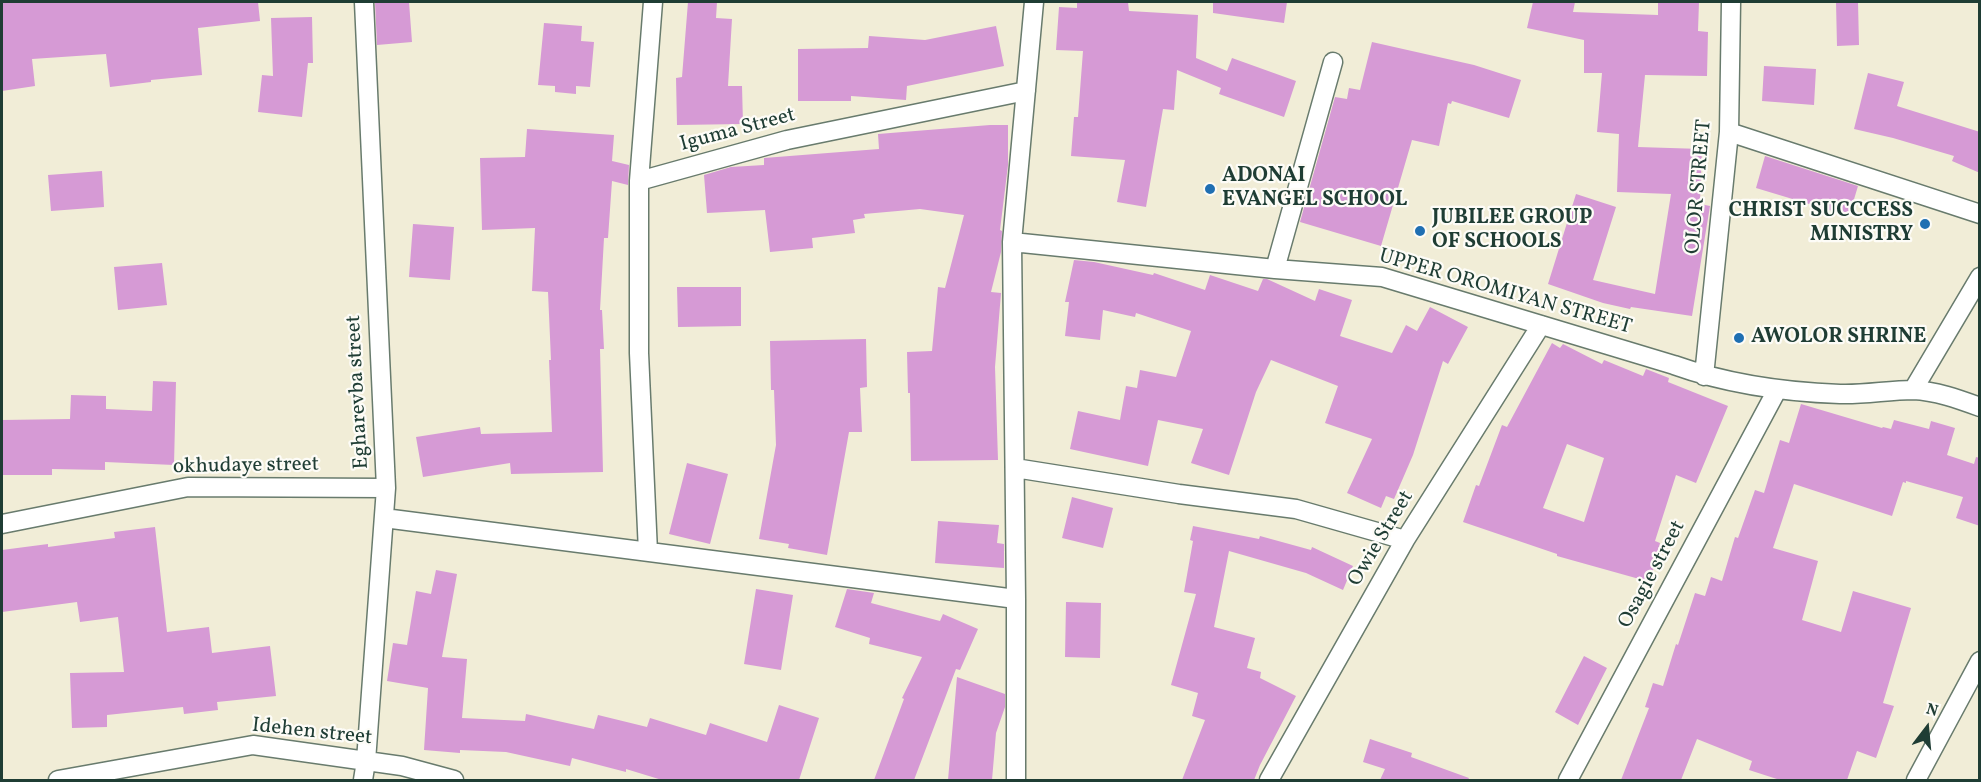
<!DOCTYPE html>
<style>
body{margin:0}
#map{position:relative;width:1981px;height:782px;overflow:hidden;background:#f1edd7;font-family:Vollkorn,serif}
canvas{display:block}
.frame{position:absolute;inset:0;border:3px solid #1f3d34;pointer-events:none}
.north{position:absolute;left:1897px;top:698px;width:60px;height:60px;-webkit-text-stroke:4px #fdfcf7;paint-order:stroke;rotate:16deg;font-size:16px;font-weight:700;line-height:24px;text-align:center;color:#1f3d34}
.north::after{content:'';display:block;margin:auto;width:21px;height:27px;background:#1f3d34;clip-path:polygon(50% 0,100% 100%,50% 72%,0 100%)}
</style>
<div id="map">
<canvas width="1981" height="782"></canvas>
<div class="frame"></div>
<div class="north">N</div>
</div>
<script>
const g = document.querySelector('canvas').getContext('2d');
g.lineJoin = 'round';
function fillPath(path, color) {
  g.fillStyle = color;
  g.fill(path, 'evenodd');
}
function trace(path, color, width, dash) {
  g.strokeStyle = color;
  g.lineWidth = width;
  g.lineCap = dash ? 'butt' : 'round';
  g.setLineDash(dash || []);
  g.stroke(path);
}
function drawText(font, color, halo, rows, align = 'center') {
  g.font = font + ' Vollkorn,serif';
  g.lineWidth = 4.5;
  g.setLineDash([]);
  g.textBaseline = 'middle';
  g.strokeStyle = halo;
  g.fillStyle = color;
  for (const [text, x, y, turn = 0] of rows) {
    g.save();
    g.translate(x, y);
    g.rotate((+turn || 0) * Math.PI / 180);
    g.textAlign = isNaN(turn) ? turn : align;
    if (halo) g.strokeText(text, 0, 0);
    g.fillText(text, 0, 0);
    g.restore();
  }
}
fillPath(new Path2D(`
 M 2,2 L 258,2 L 260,21 L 198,28 L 202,75 L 151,80 L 151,82 L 110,87 L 106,54 L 32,59 L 35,86 L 2,91 Z
 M 375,2 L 409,2 L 412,42 L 377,45 Z
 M 688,2 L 717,2 L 716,18 L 732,19 L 728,86 L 742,86 L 743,124 L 677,125 L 676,78 L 682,77 Z
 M 1077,2 L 1128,2 L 1129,11 L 1198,15 L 1196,58 L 1227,71 L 1232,58 L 1296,81 L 1284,117 L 1219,94 L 1221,88 L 1177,70 L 1174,110 L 1163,109 L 1146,207 L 1117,202 L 1125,160 L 1071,156 L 1074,117 L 1078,117 L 1083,51 L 1056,50 L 1059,7 L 1077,8 Z
 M 1213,2 L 1287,2 L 1284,23 L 1213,13 Z
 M 1533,2 L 1575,2 L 1573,12 L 1658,15 L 1658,2 L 1699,2 L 1698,31 L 1708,32 L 1707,76 L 1645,75 L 1638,147 L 1702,149 L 1700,204 L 1710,206 L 1692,316 L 1631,307 L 1630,309 L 1603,303 L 1548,284 L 1576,194 L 1616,207 L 1593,280 L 1655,294 L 1671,194 L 1617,192 L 1619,134 L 1597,132 L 1602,73 L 1584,73 L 1584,40 L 1527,28 Z
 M 1836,2 L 1858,2 L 1859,45 L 1837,46 Z
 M 312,17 L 313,63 L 308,63 L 302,117 L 258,112 L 262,75 L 273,76 L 271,18 Z
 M 544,23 L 582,26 L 581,41 L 594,42 L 590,87 L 576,86 L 576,94 L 555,92 L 555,86 L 538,85 Z
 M 996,26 L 1004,66 L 907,86 L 906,100 L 851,96 L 851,101 L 798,101 L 798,49 L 868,48 L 869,36 L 925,40 Z
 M 1372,42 L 1474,65 L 1521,80 L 1509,118 L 1452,101 L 1451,104 L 1448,103 L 1439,146 L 1412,140 L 1381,246 L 1300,222 L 1335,97 L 1347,99 L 1349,88 L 1360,90 Z
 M 1764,66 L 1816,69 L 1814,105 L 1762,101 Z
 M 1868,73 L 1904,82 L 1897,106 L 1980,132 L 1980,173 L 1952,161 L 1954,156 L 1893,138 L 1854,129 Z
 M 990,125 L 1008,125 L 1008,165 L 1000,230 L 1002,231 L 1001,252 L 991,292 L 1001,293 L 995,367 L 998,460 L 911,461 L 910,393 L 908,393 L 907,352 L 932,351 L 938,287 L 945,288 L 964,215 L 920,209 L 864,214 L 865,218 L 853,220 L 855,233 L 812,238 L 813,248 L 770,252 L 765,210 L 707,213 L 704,175 L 731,167 L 764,165 L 764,158 L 879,149 L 878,134 Z
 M 527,129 L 614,135 L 612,161 L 629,165 L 628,185 L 612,181 L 608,238 L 604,238 L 600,310 L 602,310 L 604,349 L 600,349 L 603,472 L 511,474 L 510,463 L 423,477 L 416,437 L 480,427 L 481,434 L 552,432 L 549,360 L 551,360 L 548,292 L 532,291 L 535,228 L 482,230 L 480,158 L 525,157 Z
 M 1765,156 L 1858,186 L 1849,216 L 1756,188 Z
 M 102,171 L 104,207 L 51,211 L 48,175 Z
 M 413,224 L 454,227 L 450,280 L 409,277 Z
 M 1074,260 L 1094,262 L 1153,275 L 1154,273 L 1205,290 L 1210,275 L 1258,291 L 1263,279 L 1267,279 L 1315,301 L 1319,289 L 1352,300 L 1340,336 L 1392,353 L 1406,325 L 1417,331 L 1430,307 L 1468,327 L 1448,364 L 1443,361 L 1413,455 L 1394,499 L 1386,496 L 1381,508 L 1347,493 L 1372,439 L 1325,423 L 1338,386 L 1271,360 L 1256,392 L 1229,475 L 1191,463 L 1203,429 L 1158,420 L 1148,466 L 1070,449 L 1078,411 L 1120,420 L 1126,386 L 1137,388 L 1140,370 L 1176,377 L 1191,331 L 1136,313 L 1135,317 L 1103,310 L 1100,340 L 1065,336 L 1069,302 L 1065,302 Z
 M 162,263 L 167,305 L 118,310 L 114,267 Z
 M 677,287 L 741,287 L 741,326 L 678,327 Z
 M 866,339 L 867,387 L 860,388 L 862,432 L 849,432 L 827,555 L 788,548 L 789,544 L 759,539 L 776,445 L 774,390 L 771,390 L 770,341 Z
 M 1552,343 L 1560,348 L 1563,344 L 1602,364 L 1604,360 L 1643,376 L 1646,369 L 1669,378 L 1668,382 L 1728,406 L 1696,483 L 1676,475 L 1655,541 L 1660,543 L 1650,582 L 1557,556 L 1557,554 L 1463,522 L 1476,485 L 1479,486 L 1502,425 L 1507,427 ZM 1567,444 L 1604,458 L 1584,522 L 1543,508 Z
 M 153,381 L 176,382 L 174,465 L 105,462 L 105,470 L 52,469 L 52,475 L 2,475 L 2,420 L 70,419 L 71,395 L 106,396 L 106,409 L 152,411 Z
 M 1801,404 L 1882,428 L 1883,427 L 1891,429 L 1894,420 L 1929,429 L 1931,421 L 1955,428 L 1947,455 L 1974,464 L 1976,457 L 1980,458 L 1980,526 L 1956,518 L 1963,497 L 1906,481 L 1906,483 L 1903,482 L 1892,516 L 1794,484 L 1773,548 L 1818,561 L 1802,620 L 1841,632 L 1853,591 L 1911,608 L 1883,703 L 1894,706 L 1876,758 L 1857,751 L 1847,780 L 1780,780 L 1749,770 L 1752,761 L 1697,739 L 1681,780 L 1621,780 L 1649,708 L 1645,707 L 1653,683 L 1663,686 L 1676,644 L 1678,645 L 1695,593 L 1705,596 L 1711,577 L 1722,581 L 1735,537 L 1738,538 L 1755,490 L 1764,493 L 1780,440 L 1789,443 Z
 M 687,463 L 728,474 L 710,544 L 669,534 Z
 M 1072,497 L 1113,508 L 1103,548 L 1062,538 Z
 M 938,521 L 999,525 L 997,543 L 1004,544 L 1004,568 L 935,563 Z
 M 1193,526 L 1259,539 L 1260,536 L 1311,550 L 1312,547 L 1353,566 L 1343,590 L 1306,573 L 1229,551 L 1214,627 L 1255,638 L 1247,668 L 1261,672 L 1260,678 L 1296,696 L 1260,765 L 1254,780 L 1182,780 L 1205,720 L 1192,716 L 1198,693 L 1171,685 L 1196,594 L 1184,592 L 1193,541 L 1190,540 Z
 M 155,527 L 167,632 L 209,627 L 212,653 L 270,646 L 276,696 L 217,702 L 218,710 L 184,714 L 183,707 L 107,715 L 107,727 L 72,728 L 70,673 L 124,672 L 118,617 L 80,622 L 77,602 L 2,612 L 2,550 L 48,544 L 48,547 L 115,538 L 114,532 Z
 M 436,570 L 457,574 L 442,657 L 467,659 L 462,718 L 525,721 L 526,714 L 594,729 L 598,715 L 647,727 L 650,718 L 706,735 L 710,723 L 767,742 L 779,705 L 819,718 L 799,780 L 662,780 L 626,769 L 626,772 L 572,758 L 570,766 L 506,752 L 460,750 L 460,753 L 424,750 L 428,688 L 387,681 L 393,643 L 407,645 L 416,591 L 431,594 Z
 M 756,589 L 793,595 L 781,670 L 744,664 Z
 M 847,589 L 874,593 L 871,603 L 940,621 L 943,614 L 978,629 L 960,670 L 956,669 L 914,780 L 874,780 L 904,699 L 902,698 L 922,657 L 869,644 L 870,638 L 835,627 Z
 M 1066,602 L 1101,603 L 1100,658 L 1065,657 Z
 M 1584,656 L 1607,668 L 1578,725 L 1555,712 Z
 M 957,677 L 1005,694 L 1005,707 L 996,733 L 992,780 L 948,780 Z
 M 1370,739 L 1412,753 L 1411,757 L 1469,778 L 1468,780 L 1380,780 L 1385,769 L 1363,762 Z`), '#d69ad5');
const minor = new Path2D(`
 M 1729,132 L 1980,214
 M 639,181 L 787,140 L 1026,91
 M 1012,242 L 1275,269 L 1382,277 L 1674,365 C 1727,384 1783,392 1840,394 C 1864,395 1889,390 1913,390 C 1936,391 1958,399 1980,407
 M 1275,269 L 1333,62
 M 1704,376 L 1729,132 L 1731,2
 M 1913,390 L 1980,277
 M 1015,468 L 1179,494 L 1296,509 L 1405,540
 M 384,518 L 1016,599
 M 2,524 L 188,487 L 386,488
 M 648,552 L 639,353 L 639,181 L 653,2
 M 58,780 L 253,745 L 402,766 L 454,780
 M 363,780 L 366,761 L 386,488 L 364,2
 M 1016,780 L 1016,599 L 1012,242 L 1034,2
 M 1269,780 L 1405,540 L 1541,325
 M 1568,780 L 1777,390
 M 1916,780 L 1980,661`);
trace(minor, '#687b6d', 21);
trace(minor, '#fff', 18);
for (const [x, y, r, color] of [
 [1210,189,6,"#1f6fb2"],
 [1925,224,6,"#1f6fb2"],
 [1420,231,6,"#1f6fb2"],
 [1739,338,6,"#1f6fb2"]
]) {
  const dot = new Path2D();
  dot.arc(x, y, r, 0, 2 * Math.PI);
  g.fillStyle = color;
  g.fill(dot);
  trace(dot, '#fdfcf7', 2);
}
drawText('21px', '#1f3d34', '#fdfcf7', [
 ["Iguma Street",738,131,-15],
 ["OLOR STREET",1700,187,-85],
 ["UPPER OROMIYAN STREET",1505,293,16],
 ["Egharevba street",359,392,-93],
 ["okhudaye street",246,467,-1],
 ["Owie Street",1382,539,-59],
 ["Osagie street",1653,575,-62],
 ["Idehen street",312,733,6]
]);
drawText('bold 21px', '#1f3d34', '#fdfcf7', [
 ["ADONAI",1222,177],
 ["EVANGEL SCHOOL",1222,201],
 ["CHRIST SUCCCESS",1913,212,"right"],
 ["MINISTRY",1913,236,"right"],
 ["JUBILEE GROUP",1432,219],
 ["OF SCHOOLS",1432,243],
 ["AWOLOR SHRINE",1751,338]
], 'left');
</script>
